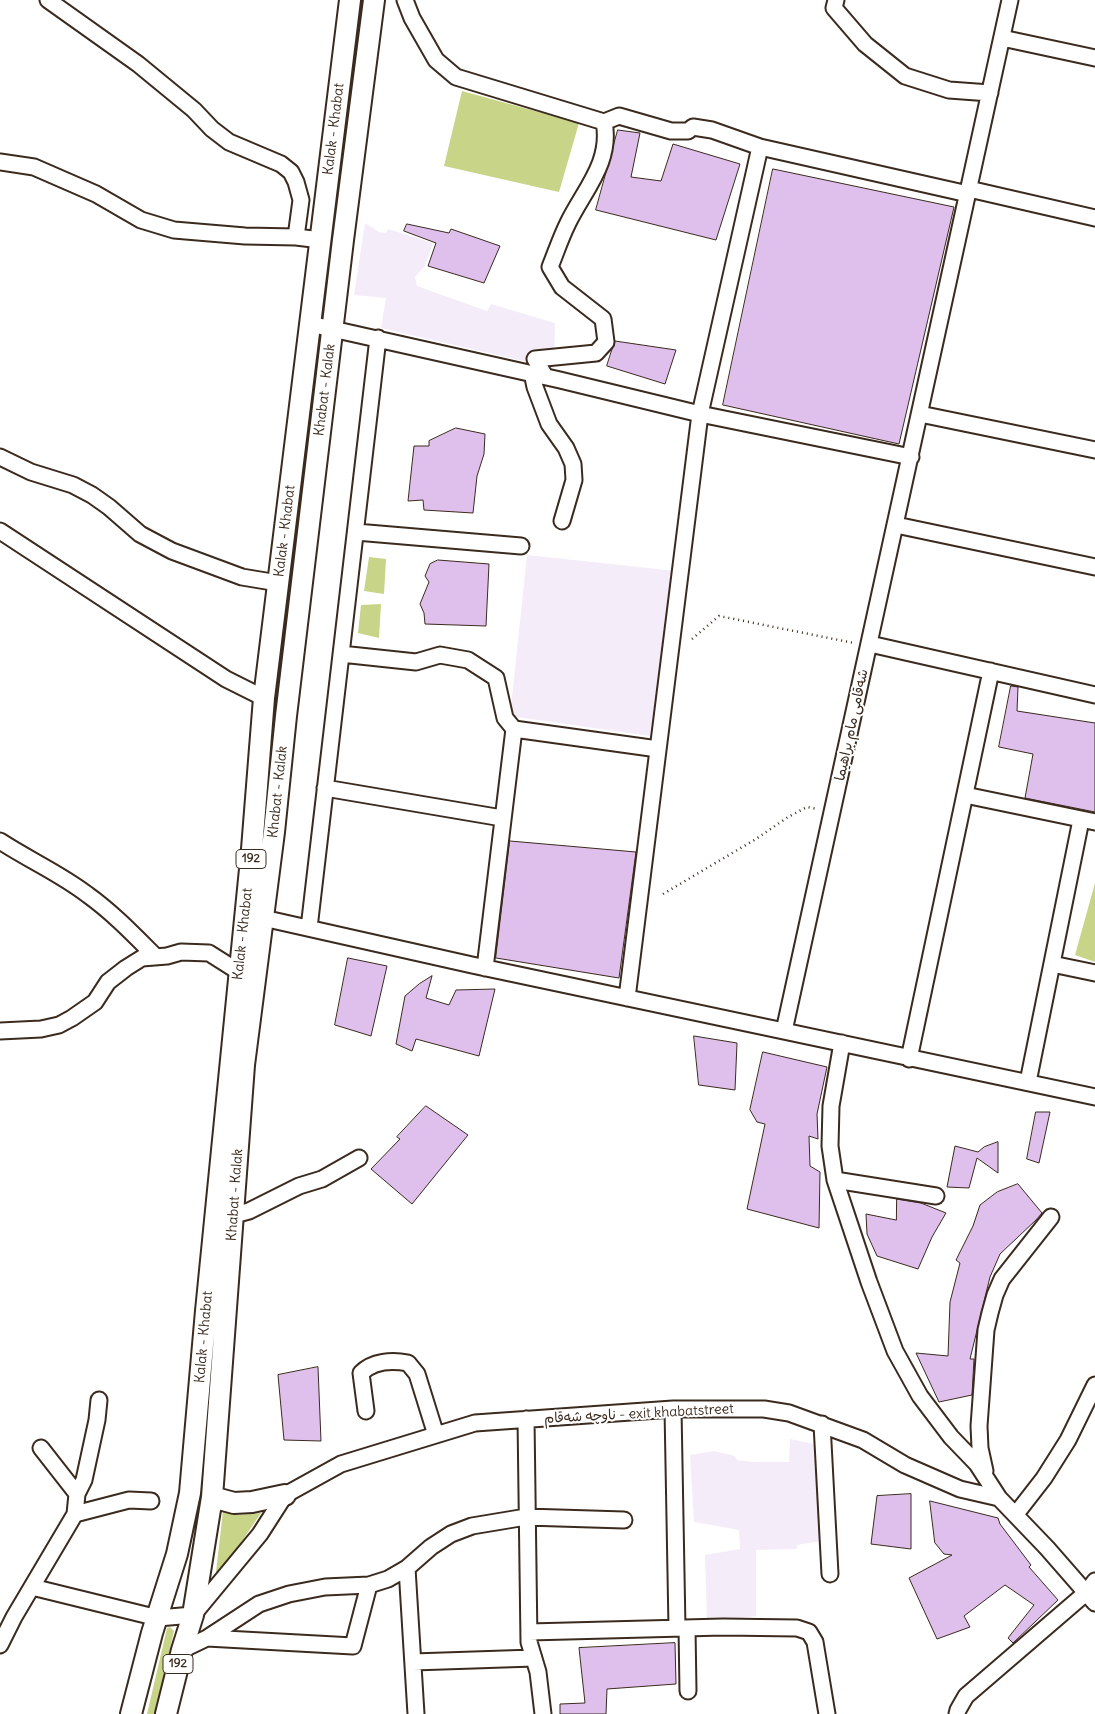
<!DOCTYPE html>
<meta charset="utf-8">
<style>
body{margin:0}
canvas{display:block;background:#fff}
</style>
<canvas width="1095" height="1714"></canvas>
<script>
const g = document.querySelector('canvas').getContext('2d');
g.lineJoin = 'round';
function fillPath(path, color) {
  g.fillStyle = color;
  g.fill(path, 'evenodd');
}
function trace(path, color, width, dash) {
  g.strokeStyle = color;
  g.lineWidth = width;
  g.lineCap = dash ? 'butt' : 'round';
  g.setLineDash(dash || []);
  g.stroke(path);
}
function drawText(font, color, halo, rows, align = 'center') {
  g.font = font + ' Delius,"Playpen Sans Arabic",sans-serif';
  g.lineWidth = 4;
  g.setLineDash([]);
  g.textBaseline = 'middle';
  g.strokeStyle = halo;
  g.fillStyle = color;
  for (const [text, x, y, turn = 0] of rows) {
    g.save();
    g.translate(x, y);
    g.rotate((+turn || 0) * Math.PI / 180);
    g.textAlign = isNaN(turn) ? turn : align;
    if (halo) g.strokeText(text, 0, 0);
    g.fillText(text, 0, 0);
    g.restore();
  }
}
fillPath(new Path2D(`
 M 365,223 L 379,232 L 386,233 L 388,229 L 433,243 L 425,266 L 415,277 L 417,286 L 487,311 L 491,304 L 555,323 L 554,368 L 381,328 L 386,298 L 354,295 Z
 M 527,555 L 676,571 L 650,736 L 510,716 Z
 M 790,1439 L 819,1445 L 822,1541 L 797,1545 L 797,1549 L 756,1550 L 756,1616 L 707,1622 L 705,1555 L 740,1549 L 739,1530 L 694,1522 L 690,1455 L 714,1451 L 735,1456 L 737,1460 L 753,1462 L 789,1462 Z`), '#f5ecf9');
fillPath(new Path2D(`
 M 462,91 L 579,123 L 559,192 L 444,166 Z
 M 369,557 L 386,559 L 384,594 L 364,591 Z
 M 381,604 L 379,638 L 358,633 L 361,605 Z
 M 1095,883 L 1095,962 L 1075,955 Z
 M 223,1511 L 236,1515 L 261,1513 L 219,1575 L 216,1572 Z
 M 170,1627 L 174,1631 L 155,1714 L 147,1714 L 167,1628 Z`), '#c8d488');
const building = new Path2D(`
 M 618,130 L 640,133 L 631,177 L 661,181 L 673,144 L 740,164 L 716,240 L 596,210 Z
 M 773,169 L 954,207 L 899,444 L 723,405 Z
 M 407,224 L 449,233 L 451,229 L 500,246 L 484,283 L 428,266 L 436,243 L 404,231 Z
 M 615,341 L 676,350 L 665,384 L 607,366 Z
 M 456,428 L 485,434 L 484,454 L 477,476 L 473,513 L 424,510 L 423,500 L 408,501 L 414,446 L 429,446 L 429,441 Z
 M 438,560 L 489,564 L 486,626 L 425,624 L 424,613 L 420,604 L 429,582 L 425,576 L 430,564 Z
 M 1011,686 L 1018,687 L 1017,711 L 1095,723 L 1095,812 L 1025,798 L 1033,754 L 999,747 Z
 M 510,841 L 636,852 L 619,978 L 496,958 Z
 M 348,958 L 387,966 L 371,1036 L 335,1025 Z
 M 432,976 L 426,998 L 449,1005 L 456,990 L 495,989 L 479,1056 L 416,1039 L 412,1051 L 396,1044 L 405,996 L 419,984 Z
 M 694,1036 L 737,1043 L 735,1090 L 699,1085 Z
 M 763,1052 L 827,1067 L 817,1114 L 818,1139 L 809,1136 L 810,1166 L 820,1172 L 819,1228 L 747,1209 L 765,1124 L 757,1122 L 750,1110 Z
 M 426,1106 L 468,1135 L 412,1204 L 371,1169 L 400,1139 L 397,1137 Z
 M 1036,1112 L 1050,1112 L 1039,1163 L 1027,1159 Z
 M 998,1142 L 998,1173 L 977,1158 L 969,1188 L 947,1187 L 955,1146 L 978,1152 L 984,1147 Z
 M 1018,1184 L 1042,1213 L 1036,1220 L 1000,1254 L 990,1277 L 970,1359 L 974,1359 L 972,1395 L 939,1402 L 916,1353 L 948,1356 L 950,1302 L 960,1263 L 956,1260 L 973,1226 L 980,1205 L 997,1192 Z
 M 897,1199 L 921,1203 L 946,1213 L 932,1237 L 918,1269 L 877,1256 L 867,1234 L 866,1214 L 896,1220 Z
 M 318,1367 L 321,1441 L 284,1440 L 278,1375 Z
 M 911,1494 L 911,1549 L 871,1544 L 877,1496 Z
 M 930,1501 L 998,1518 L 1000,1524 L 1031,1565 L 1029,1567 L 1058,1600 L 1013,1643 L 1008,1638 L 1034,1605 L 1005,1585 L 964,1616 L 970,1627 L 937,1639 L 909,1578 L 952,1555 L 944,1554 L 935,1543 Z
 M 675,1643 L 676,1684 L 607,1689 L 606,1714 L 560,1714 L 560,1704 L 585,1703 L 579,1648 Z`);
fillPath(building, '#dfbfec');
trace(building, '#3b2a1e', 1);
const minor = new Path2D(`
 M 48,0 L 138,64 L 194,110 L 212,129 L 229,142 L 281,164 L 291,172 L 296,182 L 301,200 L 296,237
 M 405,0 L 412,18 L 436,60 L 456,77 L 604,122
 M 836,0 L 834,8 L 865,44 L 905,76 L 949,90 L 990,93
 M 1002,38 L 1095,58
 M 0,162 L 34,167 L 96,194 L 141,220 L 174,230 L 245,236 L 296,237 L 321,240
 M 969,189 L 1095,218
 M 310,324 L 560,380 L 700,414 L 911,457
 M 532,373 L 535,387 L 549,424 L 566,448 L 573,464 L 574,480 L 562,521
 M 545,376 L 535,359 L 596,353 L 606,342 L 603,319 L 562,287 L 550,267 C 556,252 561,237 568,223 C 584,190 612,162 604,122 L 619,116 L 671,131 L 688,131 L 693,127 L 712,130 L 760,147
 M 920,414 L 1095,450
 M 0,457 L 31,472 L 73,485 L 92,495 L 109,507 L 140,534 L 172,551 L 242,577 L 278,583
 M 896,525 L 1095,567
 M 0,531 L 226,679 L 264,698
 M 356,532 L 521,546
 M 870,644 L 1095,695
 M 341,654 L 416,662 L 440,655 L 468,660 L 496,678 L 505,718 L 514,729 L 658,749
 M 325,788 L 502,818
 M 965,795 L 1095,822
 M 0,841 C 29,860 61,874 88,895 C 113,913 134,935 156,957
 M 263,918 L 472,965 L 1095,1097
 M 309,928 L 378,338
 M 1052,964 L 1095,973
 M 485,968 L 514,729
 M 627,998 L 700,414 L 760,147 L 968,194
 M 0,1031 L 41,1029 L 59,1025 L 72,1018 L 95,1002 L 108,982 L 126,968 L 142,958 L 167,956 L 181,952 L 209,953 L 239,972
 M 784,1031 L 1010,0
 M 842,1043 L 831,1106 L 830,1146 L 835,1180 L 869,1282 L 895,1351 L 920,1396 L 951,1437 L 977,1464 L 999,1498
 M 909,1059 L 991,671
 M 1028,1082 L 1081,820
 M 835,1180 L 936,1196
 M 234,1215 L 249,1211 L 299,1186 L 322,1179 L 359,1158
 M 673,1409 L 677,1628
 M 366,1411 L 361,1373 C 373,1361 392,1360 408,1363 L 417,1374 L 436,1435
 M 526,1419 L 529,1642 L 538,1672 L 543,1714
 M 822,1424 L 830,1574
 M 41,1448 L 77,1494
 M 985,1471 L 980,1448 L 979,1426 L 986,1330 L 990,1313 L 995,1295 L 1002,1279 L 1051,1217
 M 75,1514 L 77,1494 L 84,1480 L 97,1420 L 99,1400
 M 1016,1514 L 1044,1478 L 1068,1440 L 1095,1385
 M 407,1568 L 416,1714
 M 32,1587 L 158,1618 L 193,1615 L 260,1534 L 285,1495 L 341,1464 L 475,1423 L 673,1409 L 764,1409 L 789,1413 L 863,1440 L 905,1465 L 960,1489 L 999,1498 L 1047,1548 L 1095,1603
 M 687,1628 L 688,1691
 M 529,1632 L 723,1627 L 797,1628 L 809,1632 L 815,1642 L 827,1714
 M 207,1638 L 353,1646 L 369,1585
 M 0,1645 L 14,1617 L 75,1514 L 129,1500 L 151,1501
 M 182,1650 L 207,1638 L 259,1604 L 289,1594 L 325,1587 L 369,1585 L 388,1579 L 407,1568 L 431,1547 L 451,1534 L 472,1526 L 526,1517 L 624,1520
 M 413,1662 L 534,1658
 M 957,1714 L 958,1710 L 966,1696 L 1087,1592 L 1095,1581`);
const major = new Path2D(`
 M 212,1497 L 234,1503 L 252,1502 L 285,1495
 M 131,1714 L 152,1633 L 177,1554 L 190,1493 L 206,1311 L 252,849 L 264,698 L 350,0
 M 166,1714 L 182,1650 L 193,1615 L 212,1497 L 244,1065 L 274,832 L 286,716 L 343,240 L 374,0`);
trace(minor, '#3b2a1e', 19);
trace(major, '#3b2a1e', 24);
trace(new Path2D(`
 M 692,639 L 719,616 L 854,643
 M 663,894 L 756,839 L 788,817 L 807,807 L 817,809`), '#3b2a1e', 2.5, [1, 4]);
trace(minor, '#fff', 15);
trace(major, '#fff', 20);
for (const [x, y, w] of [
 [251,859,30],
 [178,1664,30]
]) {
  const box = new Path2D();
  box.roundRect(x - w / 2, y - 9.5, w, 19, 4);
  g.fillStyle = '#fff';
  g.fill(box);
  trace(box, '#3b2a1e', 1);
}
drawText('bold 12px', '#3b2a1e', null, [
 ["192",251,859],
 ["192",178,1664]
]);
drawText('14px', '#3b2a1e', '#fff', [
 ["Kalak - Khabat",334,129,-83],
 ["Khabat - Kalak",325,390,-83],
 ["Kalak - Khabat",285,531,-83],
 ["شەقامی مام براهیما",852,725,-78],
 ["Khabat - Kalak",278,792,-84],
 ["Kalak - Khabat",243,934,-84],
 ["Khabat - Kalak",235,1195,-86],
 ["Kalak - Khabat",204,1337,-85],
 ["ناوچە شەقام - exit khabatstreet",639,1414,-3]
]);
</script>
